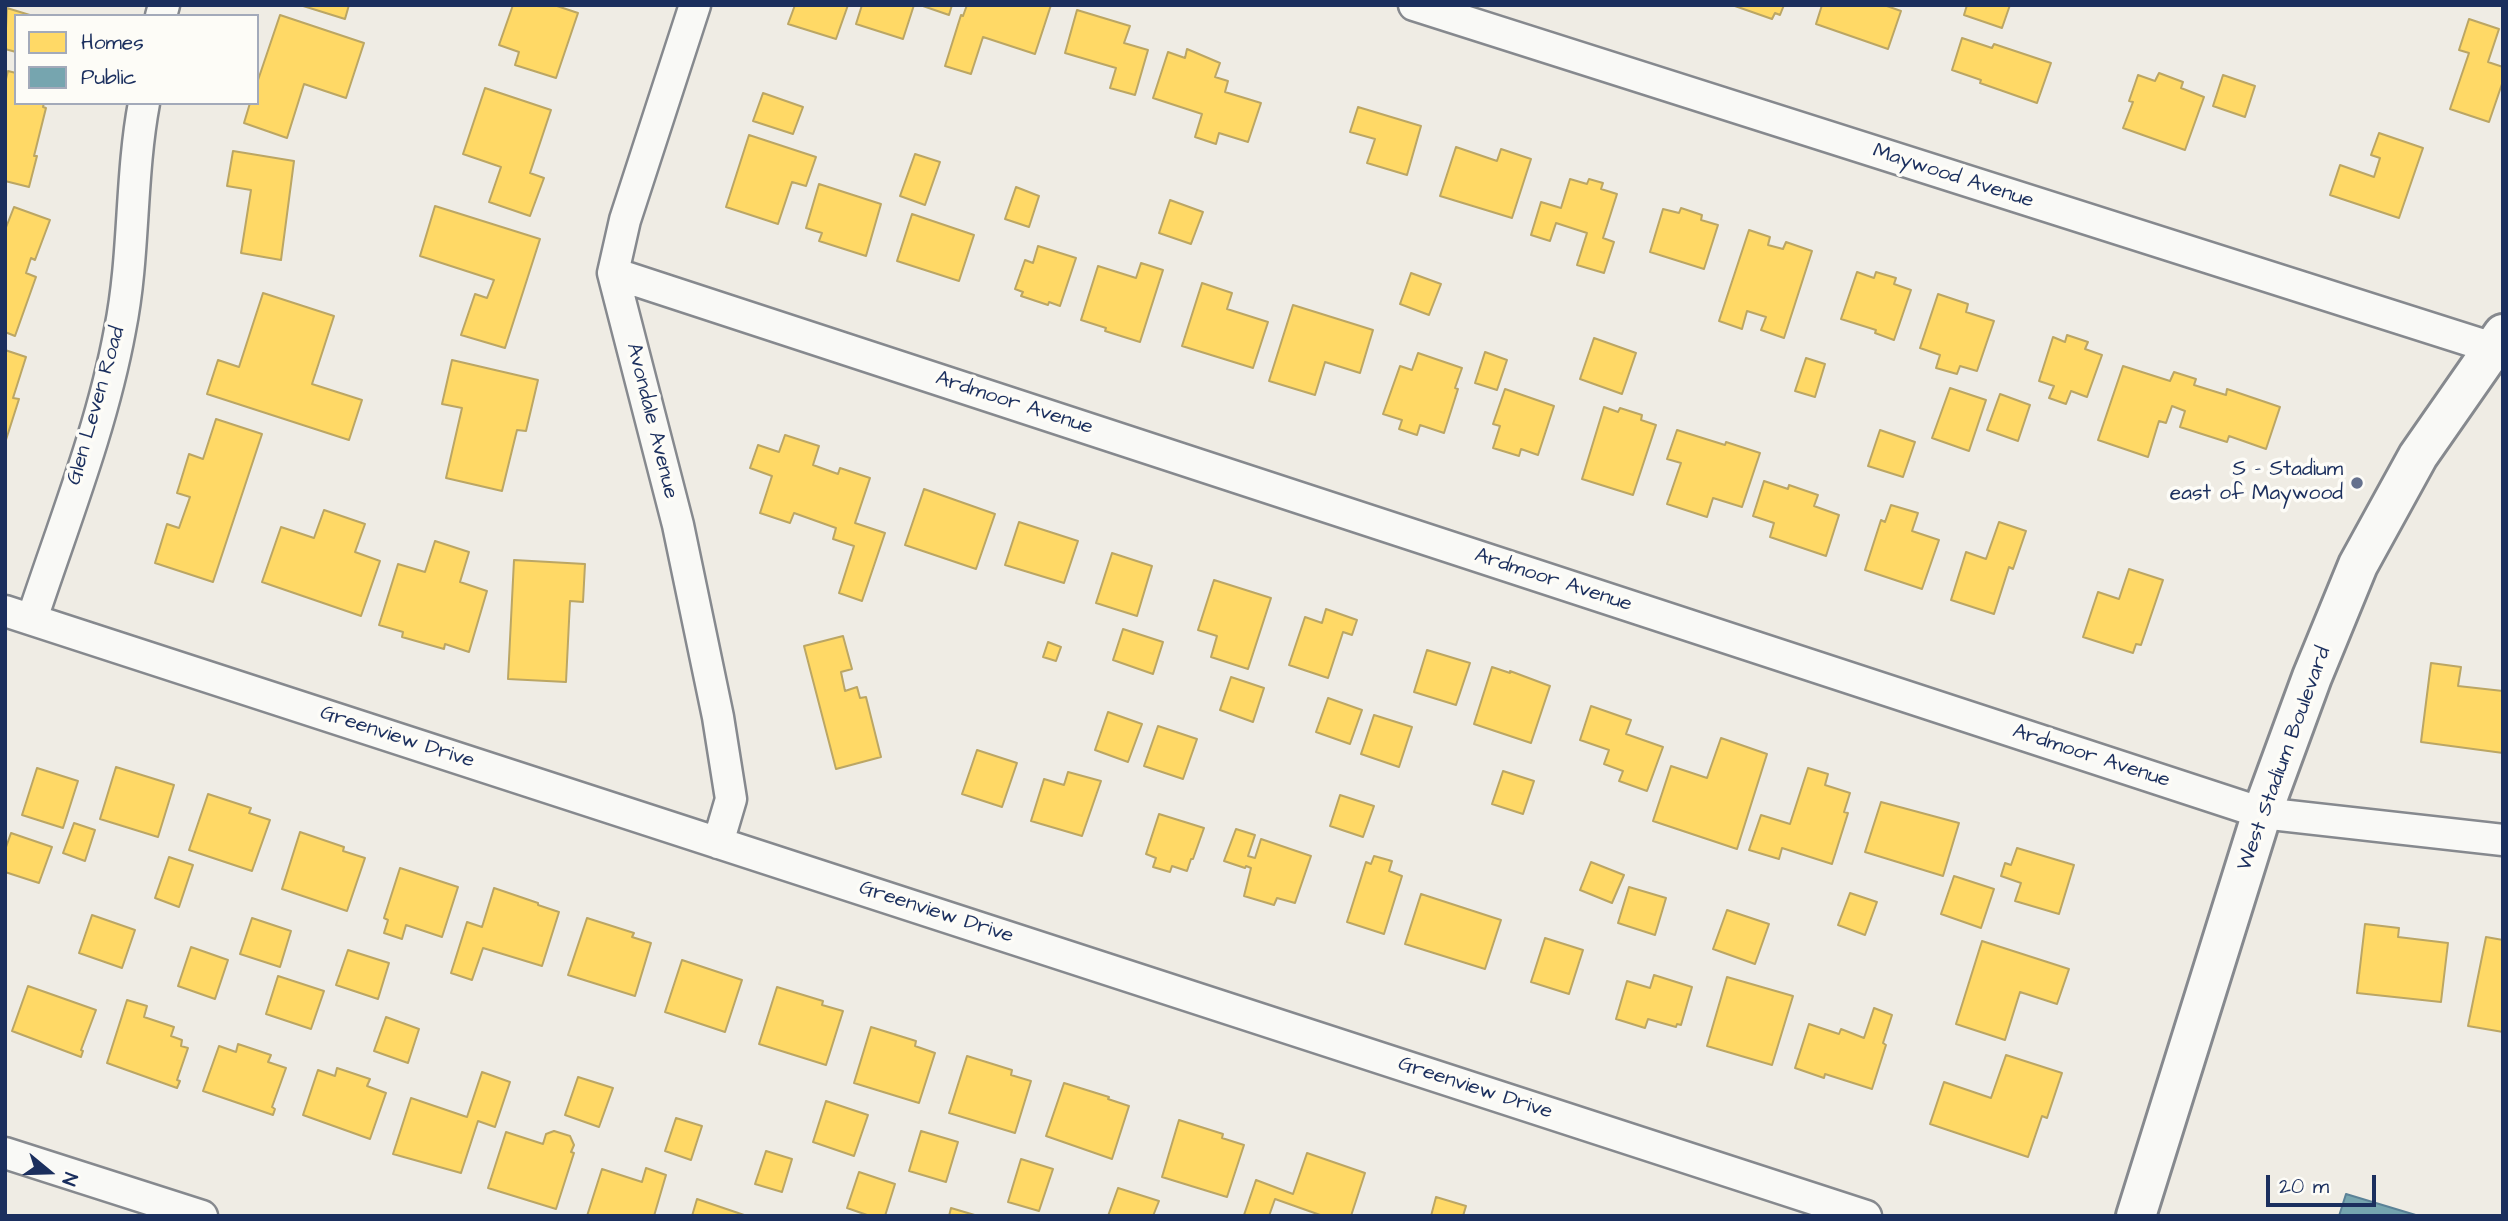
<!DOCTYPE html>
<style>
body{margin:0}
#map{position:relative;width:2508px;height:1221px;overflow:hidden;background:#efece4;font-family:"Architects Daughter",sans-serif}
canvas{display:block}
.frame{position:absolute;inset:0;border:7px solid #1b2f5e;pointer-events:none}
.legend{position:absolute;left:14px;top:14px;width:245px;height:91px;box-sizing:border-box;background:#fdfcf7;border:2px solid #a3aaba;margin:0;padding:9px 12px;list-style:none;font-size:21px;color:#1b2f5e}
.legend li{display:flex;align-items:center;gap:14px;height:35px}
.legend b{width:35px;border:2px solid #a3aaba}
.north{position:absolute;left:14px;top:1137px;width:70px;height:70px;-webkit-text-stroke:5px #fdfcf7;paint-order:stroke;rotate:109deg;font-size:19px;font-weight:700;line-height:28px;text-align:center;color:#1b2f5e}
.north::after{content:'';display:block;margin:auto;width:24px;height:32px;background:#1b2f5e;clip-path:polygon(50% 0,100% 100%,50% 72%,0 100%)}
.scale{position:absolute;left:2266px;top:1175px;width:110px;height:32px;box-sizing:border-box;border:4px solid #1b2f5e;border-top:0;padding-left:9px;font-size:21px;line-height:24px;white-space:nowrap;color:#1b2f5e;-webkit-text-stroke:5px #fdfcf7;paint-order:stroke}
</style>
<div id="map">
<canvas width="2508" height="1221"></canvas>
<div class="frame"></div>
<ul class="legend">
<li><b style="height:19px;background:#ffd966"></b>Homes</li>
<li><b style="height:19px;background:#76a5af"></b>Public</li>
</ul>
<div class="north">N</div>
<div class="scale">20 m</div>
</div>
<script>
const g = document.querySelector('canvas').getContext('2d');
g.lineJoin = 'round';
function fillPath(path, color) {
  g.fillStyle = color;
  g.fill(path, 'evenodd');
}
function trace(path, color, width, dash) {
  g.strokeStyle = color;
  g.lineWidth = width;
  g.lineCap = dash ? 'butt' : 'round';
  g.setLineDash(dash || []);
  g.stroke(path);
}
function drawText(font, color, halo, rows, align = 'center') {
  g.font = font + ' "Architects Daughter",sans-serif';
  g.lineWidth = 7;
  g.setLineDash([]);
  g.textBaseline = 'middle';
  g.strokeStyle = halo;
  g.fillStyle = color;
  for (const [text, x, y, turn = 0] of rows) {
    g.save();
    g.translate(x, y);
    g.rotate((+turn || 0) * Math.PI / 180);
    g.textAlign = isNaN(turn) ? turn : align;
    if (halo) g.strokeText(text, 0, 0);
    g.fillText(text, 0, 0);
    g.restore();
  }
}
const homes = new Path2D(`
 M 300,5 L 349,5 L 345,19 Z
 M 513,5 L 554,5 L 578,13 L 556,78 L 515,65 L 519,52 L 499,45 Z
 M 795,5 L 848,5 L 836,39 L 788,24 Z
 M 862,5 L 914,5 L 903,39 L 856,24 Z
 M 920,5 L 952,5 L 949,15 Z
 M 967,5 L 1051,5 L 1035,54 L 983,37 L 971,74 L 945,66 L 961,15 L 963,16 Z
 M 1732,5 L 1784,5 L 1780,15 L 1775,13 L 1772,19 Z
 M 1822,5 L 1884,5 L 1901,11 L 1888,49 L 1816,24 Z
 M 1967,5 L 2010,5 L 2002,28 L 1964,15 Z
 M 7,8 L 33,16 L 16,16 L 16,52 L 5,49 Z
 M 1077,10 L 1130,26 L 1124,43 L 1148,50 L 1135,95 L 1110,88 L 1116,68 L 1065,53 Z
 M 280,15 L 364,43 L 346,98 L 304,84 L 287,138 L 244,123 L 250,103 L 257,103 L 257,83 Z
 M 2469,19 L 2499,29 L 2488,62 L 2503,67 L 2503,81 L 2489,122 L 2450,109 L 2469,53 L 2459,50 Z
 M 1962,38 L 1992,48 L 1994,44 L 2051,63 L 2037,103 L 1980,83 L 1981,80 L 1952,70 Z
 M 1187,49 L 1220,63 L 1215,77 L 1228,81 L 1225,92 L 1261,103 L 1248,142 L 1219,133 L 1216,144 L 1195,137 L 1202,114 L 1153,98 L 1168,52 L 1185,58 Z
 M 8,71 L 16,73 L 16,103 L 44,103 L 43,107 L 46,108 L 34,156 L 37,156 L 29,187 L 5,181 L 5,83 Z
 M 2159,73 L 2183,82 L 2181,88 L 2204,97 L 2185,150 L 2123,128 L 2133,102 L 2129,101 L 2138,75 L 2155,81 Z
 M 2223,75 L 2255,86 L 2245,117 L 2213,106 Z
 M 485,88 L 551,110 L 530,173 L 544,178 L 530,216 L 489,202 L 501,167 L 463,154 Z
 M 763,93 L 803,107 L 793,134 L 753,121 Z
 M 1358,107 L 1421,126 L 1407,175 L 1367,163 L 1375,139 L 1350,132 Z
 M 2379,133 L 2423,148 L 2399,218 L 2330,195 L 2340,165 L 2374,177 L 2380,158 L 2371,155 Z
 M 749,135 L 816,157 L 806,186 L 792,182 L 778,224 L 726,207 Z
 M 1456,147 L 1497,161 L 1501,149 L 1531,159 L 1512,218 L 1440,196 Z
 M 233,151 L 294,161 L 281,260 L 241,253 L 251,190 L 227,186 Z
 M 915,154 L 940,162 L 925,205 L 900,196 Z
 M 1570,179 L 1587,184 L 1589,179 L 1603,183 L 1601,189 L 1617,194 L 1603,238 L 1614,242 L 1604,273 L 1577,265 L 1587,233 L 1556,223 L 1550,241 L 1531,235 L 1541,202 L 1561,208 Z
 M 819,184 L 881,204 L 866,256 L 819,241 L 822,233 L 806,228 Z
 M 1016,187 L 1039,196 L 1029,227 L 1005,219 Z
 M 1170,200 L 1203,212 L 1191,244 L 1159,233 Z
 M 435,206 L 540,239 L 505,348 L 461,335 L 475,294 L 487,298 L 494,280 L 420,256 Z
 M 14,207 L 50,220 L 35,260 L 31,258 L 26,273 L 36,277 L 15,336 L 5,332 L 5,230 Z
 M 1681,208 L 1702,215 L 1701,220 L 1718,225 L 1704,269 L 1650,252 L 1663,209 L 1679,213 Z
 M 912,214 L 974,235 L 959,281 L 897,261 Z
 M 1749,230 L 1770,237 L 1768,245 L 1783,249 L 1786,242 L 1812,251 L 1784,338 L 1761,330 L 1766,317 L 1747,311 L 1742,329 L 1719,321 Z
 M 1038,246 L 1076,258 L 1060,306 L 1049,302 L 1048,305 L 1021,296 L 1023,292 L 1015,289 L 1025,260 L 1033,263 Z
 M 1141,263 L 1163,270 L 1140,342 L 1105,331 L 1106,328 L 1081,320 L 1098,266 L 1136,278 Z
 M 1857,272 L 1874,278 L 1876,272 L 1896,278 L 1894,284 L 1911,290 L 1894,340 L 1875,333 L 1876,330 L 1841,319 Z
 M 1411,273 L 1441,284 L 1429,315 L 1400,304 Z
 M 1202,283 L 1232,293 L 1227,309 L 1268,322 L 1253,368 L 1182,346 Z
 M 263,293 L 334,316 L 312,384 L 362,400 L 349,440 L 207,394 L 218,360 L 239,367 Z
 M 1938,294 L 1968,304 L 1966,312 L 1994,321 L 1977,371 L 1960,366 L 1957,374 L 1936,368 L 1940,355 L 1920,348 Z
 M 1293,305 L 1373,330 L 1360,373 L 1325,362 L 1315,395 L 1269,381 Z
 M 2067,335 L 2088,342 L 2085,349 L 2102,355 L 2087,397 L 2071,391 L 2066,404 L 2049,398 L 2054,386 L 2039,381 L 2053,337 L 2065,342 Z
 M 1594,338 L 1636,353 L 1622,394 L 1580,379 Z
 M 5,350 L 26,357 L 13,398 L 19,399 L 5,443 Z
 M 1485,352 L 1507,360 L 1497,390 L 1475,383 Z
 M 1418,353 L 1462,368 L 1455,388 L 1458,389 L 1444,433 L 1420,425 L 1417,435 L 1399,429 L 1402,420 L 1383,414 L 1400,366 L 1412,370 Z
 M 1806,358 L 1825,364 L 1815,397 L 1795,391 Z
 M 452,360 L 538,380 L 526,431 L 517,430 L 502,491 L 446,478 L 462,408 L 442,404 Z
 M 2123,366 L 2170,381 L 2174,372 L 2196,379 L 2194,385 L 2226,395 L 2227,389 L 2280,407 L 2266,449 L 2229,436 L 2227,442 L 2180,427 L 2185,411 L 2172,406 L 2166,423 L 2159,421 L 2148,457 L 2098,440 Z
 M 1950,388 L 1986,400 L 1969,451 L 1932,438 Z
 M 1505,389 L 1554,406 L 1538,455 L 1521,449 L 1519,456 L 1493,448 L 1500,426 L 1493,424 Z
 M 2000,394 L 2030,405 L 2018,441 L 1987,430 Z
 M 1604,407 L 1618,412 L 1620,408 L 1642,415 L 1641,420 L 1656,425 L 1633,495 L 1582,479 Z
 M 216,419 L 262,434 L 213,582 L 155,563 L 167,524 L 179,528 L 190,497 L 177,493 L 189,454 L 203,459 Z
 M 1677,430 L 1725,445 L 1726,442 L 1760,453 L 1742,507 L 1713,498 L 1707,517 L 1667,504 L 1681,463 L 1667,459 Z
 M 1880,430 L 1915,442 L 1903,477 L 1868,466 Z
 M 785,435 L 819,446 L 813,465 L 838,474 L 840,468 L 870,478 L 855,523 L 885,533 L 862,601 L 839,593 L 854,546 L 833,539 L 836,528 L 794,513 L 790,523 L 760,513 L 772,476 L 750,468 L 758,445 L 779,452 Z
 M 1764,481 L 1788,489 L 1789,485 L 1818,495 L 1814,506 L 1839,515 L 1826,556 L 1770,537 L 1774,523 L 1753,516 Z
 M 924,489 L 995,514 L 976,569 L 905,545 Z
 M 1891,505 L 1918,513 L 1912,531 L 1939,540 L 1922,589 L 1865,570 L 1881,520 L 1885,522 Z
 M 324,510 L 365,524 L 355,552 L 380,561 L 361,616 L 262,582 L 281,527 L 314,538 Z
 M 1019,522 L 1078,541 L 1064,583 L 1005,565 Z
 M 1999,522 L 2026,531 L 2013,569 L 2009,567 L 1994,614 L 1951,600 L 1966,552 L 1986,559 Z
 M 435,541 L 469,552 L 460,582 L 487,591 L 469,652 L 445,644 L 444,649 L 402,637 L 403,632 L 379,625 L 398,564 L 425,572 Z
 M 1112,553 L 1152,566 L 1137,616 L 1096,603 Z
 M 514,560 L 585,564 L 583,602 L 570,601 L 566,682 L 508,679 Z
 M 2129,569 L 2163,580 L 2141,645 L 2136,644 L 2133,653 L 2083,637 L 2098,592 L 2119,599 Z
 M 1214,580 L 1271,598 L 1248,669 L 1211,657 L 1217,636 L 1198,630 Z
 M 1326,609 L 1357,620 L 1352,635 L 1343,632 L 1328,678 L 1289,665 L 1305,617 L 1322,623 Z
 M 1123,629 L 1163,642 L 1153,674 L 1113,660 Z
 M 843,636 L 852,669 L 841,672 L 845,691 L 857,687 L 860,698 L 866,697 L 881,757 L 836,769 L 804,646 Z
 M 1048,642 L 1061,647 L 1056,661 L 1043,657 Z
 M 1427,650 L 1470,663 L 1456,705 L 1414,692 Z
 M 2431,663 L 2461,667 L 2458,686 L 2503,691 L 2503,753 L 2421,742 Z
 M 1492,667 L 1510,673 L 1510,671 L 1550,686 L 1531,743 L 1474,724 Z
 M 1231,677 L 1264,688 L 1253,722 L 1220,710 Z
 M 1328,698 L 1362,710 L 1350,744 L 1316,732 Z
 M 1591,706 L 1631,720 L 1626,734 L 1663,747 L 1647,791 L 1619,781 L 1623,771 L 1604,764 L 1609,750 L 1580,740 Z
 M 1108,712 L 1142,724 L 1128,762 L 1095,750 Z
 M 1374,715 L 1412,727 L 1399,767 L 1361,754 Z
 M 1158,726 L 1197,739 L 1183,779 L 1144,766 Z
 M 1721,738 L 1767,754 L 1737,849 L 1653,821 L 1671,766 L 1707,778 Z
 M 977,750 L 1017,763 L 1002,807 L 962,794 Z
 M 116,767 L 174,785 L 158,837 L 100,819 Z
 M 37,768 L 78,781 L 63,828 L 22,815 Z
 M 1808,768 L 1828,774 L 1825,785 L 1850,793 L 1844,812 L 1848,813 L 1832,864 L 1782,848 L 1779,859 L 1749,850 L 1761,815 L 1790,824 Z
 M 1503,771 L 1534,781 L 1523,814 L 1492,804 Z
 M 1068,772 L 1101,781 L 1082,836 L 1031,821 L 1044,779 L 1064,785 Z
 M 208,794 L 251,808 L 249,813 L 270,820 L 252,871 L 189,850 Z
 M 1340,795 L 1374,806 L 1363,837 L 1330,826 Z
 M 1881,802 L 1959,823 L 1943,876 L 1865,852 Z
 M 1159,814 L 1204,828 L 1193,859 L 1191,859 L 1187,871 L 1172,866 L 1170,872 L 1153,867 L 1156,858 L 1146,854 Z
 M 74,823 L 95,830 L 85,861 L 63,853 Z
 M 1236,829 L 1255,835 L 1248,856 L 1255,858 L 1261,839 L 1311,856 L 1295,903 L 1277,898 L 1274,905 L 1244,896 L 1251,868 L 1246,866 L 1245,868 L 1224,861 Z
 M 300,832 L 344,847 L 343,851 L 365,858 L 347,911 L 282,889 Z
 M 11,833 L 52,847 L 39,883 L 5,872 L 5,850 Z
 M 2017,848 L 2074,865 L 2059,914 L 2015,901 L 2021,883 L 2001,876 L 2005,863 L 2011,865 Z
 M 1374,856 L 1392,861 L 1389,871 L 1402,876 L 1384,934 L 1347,922 L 1366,862 L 1371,864 Z
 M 169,857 L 193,865 L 179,907 L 155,898 Z
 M 1591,862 L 1624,875 L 1612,903 L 1580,890 Z
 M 400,868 L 458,887 L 442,937 L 406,925 L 402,939 L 384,933 L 388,920 L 384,918 Z
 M 1954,876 L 1994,889 L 1981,928 L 1941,914 Z
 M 1629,887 L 1666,898 L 1655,935 L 1618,923 Z
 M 494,888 L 538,903 L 538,905 L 559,912 L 542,966 L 483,948 L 472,980 L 451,973 L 467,922 L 482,927 Z
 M 1850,893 L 1877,902 L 1865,935 L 1838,925 Z
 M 1421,894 L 1501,920 L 1485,969 L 1405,944 Z
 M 1727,910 L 1769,924 L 1755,964 L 1713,949 Z
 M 92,915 L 135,930 L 122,968 L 79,953 Z
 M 252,918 L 291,931 L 280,967 L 240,954 Z
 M 587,918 L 634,933 L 632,937 L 651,943 L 635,996 L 568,975 Z
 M 2365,924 L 2399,928 L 2398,937 L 2448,943 L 2441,1002 L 2357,993 Z
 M 2486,937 L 2503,940 L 2503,1032 L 2468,1026 Z
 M 1545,938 L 1583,950 L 1569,994 L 1531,982 Z
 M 1982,941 L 2069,969 L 2057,1004 L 2020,992 L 2005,1040 L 1956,1024 Z
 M 191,947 L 228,960 L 215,999 L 178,986 Z
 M 348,950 L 389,963 L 378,999 L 336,985 Z
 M 682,960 L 742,980 L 725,1032 L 665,1012 Z
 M 1654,975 L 1692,987 L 1681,1025 L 1677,1024 L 1676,1027 L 1648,1019 L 1645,1028 L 1616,1019 L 1627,981 L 1650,988 Z
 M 278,976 L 324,991 L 311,1029 L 266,1014 Z
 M 1727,977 L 1793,996 L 1772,1065 L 1707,1046 Z
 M 28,986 L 96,1010 L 81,1050 L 83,1051 L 81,1057 L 12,1031 Z
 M 777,987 L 823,1001 L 822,1005 L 843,1011 L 826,1065 L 759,1044 Z
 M 127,1000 L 147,1006 L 144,1017 L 174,1027 L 171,1036 L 182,1040 L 181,1046 L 188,1048 L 177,1080 L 180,1081 L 177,1088 L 107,1063 Z
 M 1874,1008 L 1892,1015 L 1883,1043 L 1886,1045 L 1872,1089 L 1825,1074 L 1824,1078 L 1795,1068 L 1809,1024 L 1839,1034 L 1841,1029 L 1864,1038 Z
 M 386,1017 L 419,1029 L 408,1063 L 374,1051 Z
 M 871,1027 L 916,1041 L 915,1046 L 935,1053 L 919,1103 L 854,1083 Z
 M 238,1044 L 271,1055 L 268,1062 L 286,1068 L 272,1107 L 275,1109 L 273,1115 L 203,1091 L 219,1046 L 236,1052 Z
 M 2006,1055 L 2062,1073 L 2047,1118 L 2042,1116 L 2028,1157 L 1930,1124 L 1944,1082 L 1991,1098 Z
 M 967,1056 L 1012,1070 L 1011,1075 L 1031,1081 L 1015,1133 L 949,1113 Z
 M 337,1068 L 370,1079 L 367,1086 L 386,1093 L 370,1139 L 303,1115 L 318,1070 L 335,1076 Z
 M 482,1072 L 510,1082 L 495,1127 L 478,1121 L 461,1173 L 393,1154 L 411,1098 L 467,1117 Z
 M 578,1077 L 613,1088 L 599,1127 L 565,1115 Z
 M 1064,1083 L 1109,1097 L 1108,1099 L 1129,1106 L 1112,1159 L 1046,1136 Z
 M 826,1101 L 868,1115 L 854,1156 L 813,1142 Z
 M 676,1118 L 702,1126 L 691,1160 L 665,1151 Z
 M 1179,1120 L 1223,1134 L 1222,1138 L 1244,1145 L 1227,1197 L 1162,1177 Z
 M 554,1131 L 570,1136 L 574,1145 L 571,1152 L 574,1153 L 556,1209 L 488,1188 L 506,1132 L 543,1144 L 546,1134 Z
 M 921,1131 L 958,1142 L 946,1182 L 909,1171 Z
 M 766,1151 L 792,1159 L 782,1192 L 755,1184 Z
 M 1307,1153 L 1365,1173 L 1351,1216 L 1323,1216 L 1275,1199 L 1269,1216 L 1244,1215 L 1256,1180 L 1293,1194 Z
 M 1021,1159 L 1053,1169 L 1039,1211 L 1008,1202 Z
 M 646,1168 L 666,1175 L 654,1216 L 587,1216 L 602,1169 L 642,1182 Z
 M 859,1172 L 895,1184 L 885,1216 L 870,1216 L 847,1208 Z
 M 1118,1188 L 1159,1201 L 1153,1216 L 1108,1216 Z
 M 1436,1197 L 1466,1206 L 1463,1216 L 1431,1216 Z
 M 697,1199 L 747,1216 L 692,1216 Z
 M 951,1208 L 978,1216 L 949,1216 Z`);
fillPath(homes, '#ffd966');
trace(homes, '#bba664', 2);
const public = new Path2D(`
 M 2346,1194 L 2419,1216 L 2339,1216 Z`);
fillPath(public, '#76a5af');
trace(public, '#5b8297', 2);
const minor = new Path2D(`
 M 695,5 L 625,220 L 613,273 L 678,525 L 718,717 L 731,799 L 718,843
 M 1414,5 L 2493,348
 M 161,16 L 164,5
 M 613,273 L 2262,813 L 2503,840
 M 5,611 L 1866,1216
 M 32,619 C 63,525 102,428 120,330 C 135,255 130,178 144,103
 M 5,1153 L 202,1216`);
const secondary = new Path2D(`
 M 2136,1216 L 2262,813 L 2312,677 L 2358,565 L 2418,456 L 2503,334`);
trace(minor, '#86898e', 35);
trace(secondary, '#86898e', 44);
trace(minor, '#f9f9f6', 30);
trace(secondary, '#f9f9f6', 38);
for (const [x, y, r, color] of [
 [2357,483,7,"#65718d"]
]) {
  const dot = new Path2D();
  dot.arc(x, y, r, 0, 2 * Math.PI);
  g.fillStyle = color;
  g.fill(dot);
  trace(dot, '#fdfcf7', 2.5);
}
drawText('21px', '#1b2f5e', '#fdfcf7', [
 ["Maywood Avenue",1953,177,18],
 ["Ardmoor Avenue",1014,404,18],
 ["Glen Leven Road",97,406,-74],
 ["Avondale Avenue",651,421,76],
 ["Ardmoor Avenue",1553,581,18],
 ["Greenview Drive",397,738,18],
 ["Ardmoor Avenue",2091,757,18],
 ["West Stadium Boulevard",2285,759,-70],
 ["Greenview Drive",936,913,18],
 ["Greenview Drive",1475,1089,18]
]);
drawText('21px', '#1b2f5e', '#fdfcf7', [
 ["S - Stadium",2343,471],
 ["east of Maywood",2343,495]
], 'right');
</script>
